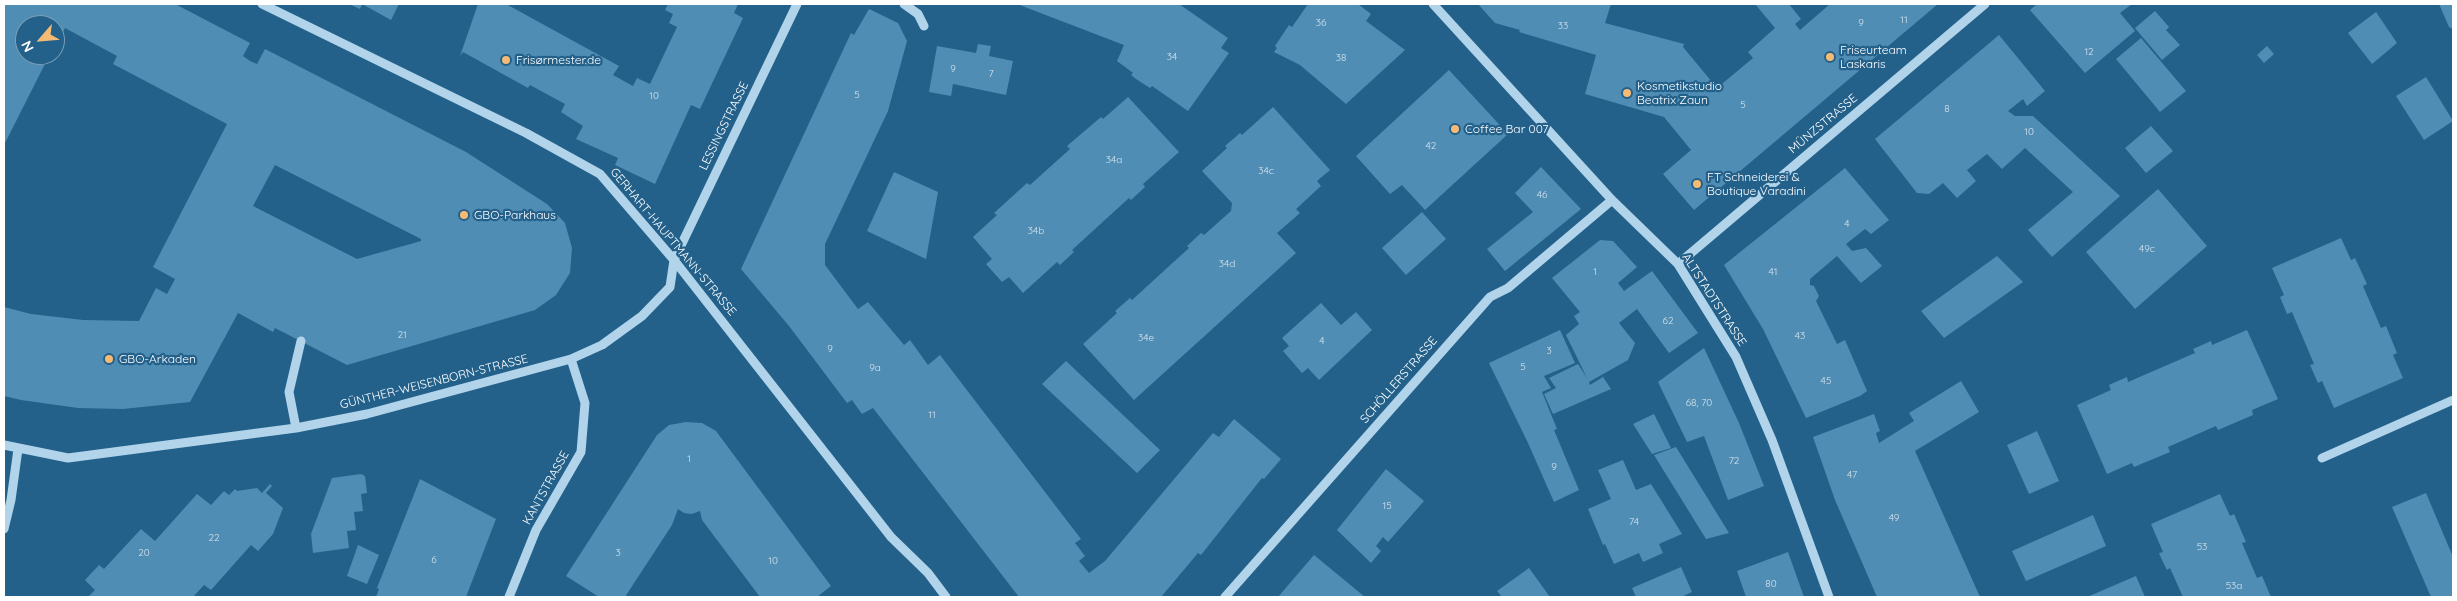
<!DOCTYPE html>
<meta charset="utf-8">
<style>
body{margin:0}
#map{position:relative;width:2457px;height:601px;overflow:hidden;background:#23618b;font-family:Quicksand,sans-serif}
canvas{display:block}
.frame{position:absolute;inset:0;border:5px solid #fff;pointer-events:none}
.north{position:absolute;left:15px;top:15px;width:50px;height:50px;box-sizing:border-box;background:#23618b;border:1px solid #7ba0b9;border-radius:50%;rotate:243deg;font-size:14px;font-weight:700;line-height:20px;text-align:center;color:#fff}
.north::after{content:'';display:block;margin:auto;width:18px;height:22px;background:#f5bb74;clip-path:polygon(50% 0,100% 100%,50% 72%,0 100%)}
</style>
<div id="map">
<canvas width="2457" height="601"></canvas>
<div class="frame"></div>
<div class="north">N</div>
</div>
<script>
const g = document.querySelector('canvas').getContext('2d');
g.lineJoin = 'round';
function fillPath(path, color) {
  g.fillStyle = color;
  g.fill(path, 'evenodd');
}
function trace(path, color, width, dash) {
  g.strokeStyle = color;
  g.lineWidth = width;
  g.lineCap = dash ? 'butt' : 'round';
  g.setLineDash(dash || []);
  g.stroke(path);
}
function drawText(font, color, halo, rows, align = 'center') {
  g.font = font + ' Quicksand,sans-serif';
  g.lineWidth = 4.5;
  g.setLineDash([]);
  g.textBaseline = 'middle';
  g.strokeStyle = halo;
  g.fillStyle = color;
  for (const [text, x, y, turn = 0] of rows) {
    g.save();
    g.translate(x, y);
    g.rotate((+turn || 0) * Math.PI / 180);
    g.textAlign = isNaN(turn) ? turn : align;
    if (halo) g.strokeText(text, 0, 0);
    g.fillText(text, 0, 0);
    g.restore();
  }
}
fillPath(new Path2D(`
 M 4,4 L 175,4 L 250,43 L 243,56 L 250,61 L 257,64 L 265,49 L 466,152 L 547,204 L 565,223 L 572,248 L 570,273 L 556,295 L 535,310 L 347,365 L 275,328 L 273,332 L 238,313 L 190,402 L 123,409 L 78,408 L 21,400 L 4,396 L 4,307 L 31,314 L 83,320 L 139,321 L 156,288 L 167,294 L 175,279 L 153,267 L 227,124 L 113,64 L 117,56 L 65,28 L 57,44 L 55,25 L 25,25 L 25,55 L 41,55 L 48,58 L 4,145 ZM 275,165 L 421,239 L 421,241 L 357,259 L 253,206 Z
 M 349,4 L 399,4 L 391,20 L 362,4 L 360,9 Z
 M 478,4 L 506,4 L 619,66 L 613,75 L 633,86 L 637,78 L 650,84 L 677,27 L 669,23 L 673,14 L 665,10 L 668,4 L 738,4 L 734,13 L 743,18 L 700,109 L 691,105 L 655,184 L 615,165 L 618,158 L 576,139 L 583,126 L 561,112 L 565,104 L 530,85 L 528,88 L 463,52 L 460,56 Z
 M 1017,4 L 1179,4 L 1228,38 L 1221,48 L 1229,53 L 1188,111 L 1152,86 L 1150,88 L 1136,79 L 1131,75 L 1133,73 L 1117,61 L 1124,45 Z
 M 1308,4 L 1358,4 L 1371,14 L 1366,21 L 1405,50 L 1346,104 L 1300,65 L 1274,52 L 1277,48 L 1275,46 L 1289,25 L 1292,27 Z
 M 1478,4 L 1611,4 L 1605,23 L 1684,44 L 1683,47 L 1717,88 L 1753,58 L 1748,52 L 1775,28 L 1755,4 L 1789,4 L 1801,19 L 1795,24 L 1800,30 L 1830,4 L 1938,4 L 1694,210 L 1663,174 L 1691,150 L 1664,117 L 1585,94 L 1596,55 L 1519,32 L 1520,30 L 1495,23 Z
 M 2037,4 L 2132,4 L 2120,13 L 2135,31 L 2085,73 L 2030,10 Z
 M 2439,4 L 2453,4 L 2453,29 L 2449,27 Z
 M 869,9 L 898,23 L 907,41 L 888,111 L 825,244 L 825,265 L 858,309 L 868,302 L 904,345 L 910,340 L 928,365 L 940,355 L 1081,539 L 1075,543 L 1085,556 L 1079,561 L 1089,573 L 1105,561 L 1213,433 L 1219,437 L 1234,419 L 1281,459 L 1264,479 L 1262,478 L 1201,555 L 1198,553 L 1161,597 L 1019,597 L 873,408 L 862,414 L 852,400 L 847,403 L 789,326 L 741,269 L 851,33 L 854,35 Z
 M 2155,11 L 2169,27 L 2166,30 L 2180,45 L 2162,60 L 2135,28 Z
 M 2376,12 L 2397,43 L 2372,64 L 2348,33 Z
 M 1999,35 L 2045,91 L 2027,106 L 2023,99 L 2008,111 L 2015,116 L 2033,116 L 2120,196 L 2052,257 L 2028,230 L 2073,192 L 2025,148 L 2002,169 L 1987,154 L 1967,170 L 1976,181 L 1957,198 L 1943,183 L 1929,194 L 1917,193 L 1875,139 Z
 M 2141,38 L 2186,91 L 2160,112 L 2116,59 Z
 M 978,44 L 991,46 L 989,56 L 1013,61 L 1006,95 L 953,84 L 951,96 L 929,92 L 937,46 L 976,53 Z
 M 2267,46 L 2274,54 L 2264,63 L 2257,55 Z
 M 1449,70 L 1508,134 L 1425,210 L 1402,185 L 1390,194 L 1356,156 Z
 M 2426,77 L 2453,121 L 2424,140 L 2396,96 Z
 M 1128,97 L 1179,152 L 1143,184 L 1145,187 L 1131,200 L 1129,198 L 1072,250 L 1074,252 L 1060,265 L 1057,262 L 1023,293 L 1009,277 L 1002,282 L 986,264 L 992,259 L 973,237 L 997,215 L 994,213 L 1027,183 L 1030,185 L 1070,149 L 1067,146 L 1101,117 L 1103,119 Z
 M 1273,107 L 1330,170 L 1317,181 L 1321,186 L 1296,209 L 1300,213 L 1277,233 L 1296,253 L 1134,400 L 1083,344 L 1117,313 L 1115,311 L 1122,305 L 1130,298 L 1132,300 L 1189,248 L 1187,246 L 1201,233 L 1204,235 L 1231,211 L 1232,203 L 1202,171 L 1227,148 L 1225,146 L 1240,133 L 1242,135 Z
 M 2151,126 L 2173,151 L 2146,173 L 2125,148 Z
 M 1541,167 L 1581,209 L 1505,271 L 1487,249 L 1533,212 L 1515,193 Z
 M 1845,168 L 1889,220 L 1871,234 L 1865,229 L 1846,244 L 1852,251 L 1866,248 L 1882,266 L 1861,283 L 1837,256 L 1810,279 L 1810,285 L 1814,286 L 1819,296 L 1816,301 L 1837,344 L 1845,340 L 1867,391 L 1860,396 L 1806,418 L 1763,329 L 1724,265 Z
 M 894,172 L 938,192 L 926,259 L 867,231 Z
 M 2158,189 L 2207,246 L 2135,309 L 2086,252 Z
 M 1422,212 L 1446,239 L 1406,275 L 1382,248 Z
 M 2341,238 L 2351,260 L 2355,258 L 2367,284 L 2363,286 L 2381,328 L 2386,326 L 2397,353 L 2393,355 L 2403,378 L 2334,408 L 2322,381 L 2318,383 L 2310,365 L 2314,364 L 2292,312 L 2287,314 L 2280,297 L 2284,295 L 2272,268 Z
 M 1600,240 L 1613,241 L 1637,267 L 1618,283 L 1624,291 L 1652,271 L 1698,333 L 1669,353 L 1637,309 L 1619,323 L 1635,343 L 1628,360 L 1589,382 L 1590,385 L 1603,377 L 1611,389 L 1553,414 L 1544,394 L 1556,388 L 1549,378 L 1578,364 L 1587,378 L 1566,335 L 1579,324 L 1574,316 L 1580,312 L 1552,278 Z
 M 1997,256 L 2023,282 L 1944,338 L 1921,311 Z
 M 1321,303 L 1341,325 L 1356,312 L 1372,330 L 1319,380 L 1308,368 L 1302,373 L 1283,351 L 1289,346 L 1282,338 Z
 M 1560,330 L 1575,363 L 1544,376 L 1551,388 L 1542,392 L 1557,429 L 1554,430 L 1579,490 L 1554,502 L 1528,443 L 1489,363 Z
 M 2247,330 L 2278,399 L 2252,410 L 2253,415 L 2218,430 L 2216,426 L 2168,447 L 2170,452 L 2134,467 L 2132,463 L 2107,474 L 2077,405 L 2111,390 L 2109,385 L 2127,377 L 2128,382 L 2195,353 L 2193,349 L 2211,341 L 2212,345 Z
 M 1704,348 L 1739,423 L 1764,486 L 1728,500 L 1704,436 L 1687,442 L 1658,382 Z
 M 1066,361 L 1160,450 L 1137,473 L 1042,384 Z
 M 1961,381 L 1979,412 L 1915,451 L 1980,597 L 1877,597 L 1835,500 L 1813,437 L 1874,414 L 1880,431 L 1876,433 L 1879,443 L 1914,421 L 1909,413 Z
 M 1654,414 L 1671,448 L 1652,454 L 1633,424 Z
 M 686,422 L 702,423 L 716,431 L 831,586 L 817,597 L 760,597 L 702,520 L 700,511 L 692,514 L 684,513 L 678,509 L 672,525 L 625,597 L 599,597 L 566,576 L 657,435 L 669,425 Z
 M 2037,431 L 2059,481 L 2029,494 L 2007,445 Z
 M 1676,447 L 1729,533 L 1706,539 L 1654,455 Z
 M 1623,460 L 1636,490 L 1651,484 L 1682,534 L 1659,544 L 1663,553 L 1643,562 L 1639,553 L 1614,564 L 1605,544 L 1603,545 L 1588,509 L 1611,499 L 1598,470 Z
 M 1386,469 L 1424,501 L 1388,542 L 1383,537 L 1376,546 L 1381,551 L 1371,563 L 1337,530 Z
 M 361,474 L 365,476 L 367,493 L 361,494 L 363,511 L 354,512 L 356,530 L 347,531 L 349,548 L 313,553 L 311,534 L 332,478 Z
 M 420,479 L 496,519 L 466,597 L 376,597 L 379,589 L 377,588 Z
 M 270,484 L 272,486 L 266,493 L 283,508 L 273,534 L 258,551 L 251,545 L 211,590 L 204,585 L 193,597 L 88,597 L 95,590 L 85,580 L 99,565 L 104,569 L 141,529 L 155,541 L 197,494 L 211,505 L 224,491 L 229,495 L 235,489 L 237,491 L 257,488 L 262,493 Z
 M 2426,493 L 2453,557 L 2453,597 L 2431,597 L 2392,507 Z
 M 2220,494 L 2230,516 L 2234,514 L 2246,542 L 2242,543 L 2257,578 L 2262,576 L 2271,597 L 2183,597 L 2170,568 L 2167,570 L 2162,560 L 2159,553 L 2163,552 L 2151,524 Z
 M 2093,515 L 2106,546 L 2026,581 L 2012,551 Z
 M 358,545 L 379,555 L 367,584 L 347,576 Z
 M 1788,552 L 1804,597 L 1746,597 L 1737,571 Z
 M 1314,555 L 1365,597 L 1278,597 Z
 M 1681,567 L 1692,592 L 1681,597 L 1636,597 L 1632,588 Z
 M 1529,568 L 1550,597 L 1502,597 L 1497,591 Z
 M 2136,576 L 2145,597 L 2087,597 Z`), '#508db4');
trace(new Path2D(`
 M 262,4 L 526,133 L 600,174 L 674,260 L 891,537 L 928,573 L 946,597
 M 904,4 L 918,14 L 924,26
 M 1433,4 L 1612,200 L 1678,264 L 1736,357 L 1772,440 L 1829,597
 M 1678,264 L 1985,4
 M 296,428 L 289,392 L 301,341
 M 4,445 L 68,458 L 296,428 L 367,414 L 571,359 L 602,345 L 642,316 L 670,287 L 674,260 L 797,4
 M 2322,458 L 2453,400
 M 4,529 L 11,500 L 18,449
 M 509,597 L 536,530 L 581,452 L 585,403 L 571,359
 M 1225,597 L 1490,297 L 1508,288 L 1612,200`), '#b1d4ea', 9);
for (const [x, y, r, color] of [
 [1830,57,5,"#f5bb74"],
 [506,60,5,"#f5bb74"],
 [1627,93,5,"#f5bb74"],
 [1455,129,5,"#f5bb74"],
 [1697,184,5,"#f5bb74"],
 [464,215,5,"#f5bb74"],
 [109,359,5,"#f5bb74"]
]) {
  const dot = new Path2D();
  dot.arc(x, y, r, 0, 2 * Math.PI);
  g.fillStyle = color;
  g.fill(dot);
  trace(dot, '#23618b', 2);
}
drawText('10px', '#d3e2ec', null, [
 ["11",1904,20],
 ["36",1321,23],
 ["9",1861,23],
 ["33",1563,26],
 ["12",2089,52],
 ["34",1172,57],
 ["38",1341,58],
 ["9",953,69],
 ["7",991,74],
 ["5",857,95],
 ["10",654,96],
 ["5",1743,105],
 ["8",1947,109],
 ["10",2029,132],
 ["42",1431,146],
 ["34a",1114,160],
 ["34c",1266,171],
 ["46",1542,195],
 ["4",1847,224],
 ["34b",1036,231],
 ["49c",2147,249],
 ["34d",1227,264],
 ["1",1595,272],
 ["41",1773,272],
 ["62",1668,321],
 ["21",402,335],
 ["43",1800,336],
 ["34e",1146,338],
 ["4",1322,341],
 ["9",830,349],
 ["3",1549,351],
 ["5",1523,367],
 ["9a",875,368],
 ["45",1826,381],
 ["68, 70",1699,403],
 ["11",932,415],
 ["1",689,459],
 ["72",1734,461],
 ["9",1554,467],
 ["47",1852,475],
 ["15",1387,506],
 ["49",1894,518],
 ["74",1634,522],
 ["22",214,538],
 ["53",2202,547],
 ["20",144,553],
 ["3",618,553],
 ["6",434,560],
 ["10",773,561],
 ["80",1771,584],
 ["53a",2234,586]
]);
drawText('12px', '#fff', '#23618b', [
 ["Friseurteam",1840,50],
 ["Laskaris",1840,64],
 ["Frisørmester.de",516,60],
 ["Kosmetikstudio",1637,86],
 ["Beatrix Zaun",1637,100],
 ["Coffee Bar 007",1465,129],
 ["FT Schneiderei &",1707,177],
 ["Boutique Varadini",1707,191],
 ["GBO-Parkhaus",474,215],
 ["GBO-Arkaden",119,359]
], 'left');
drawText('12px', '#fff', '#23618b', [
 ["MÜNZSTRASSE",1823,124,-40],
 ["LESSINGSTRASSE",724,126,-64],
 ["GERHART-HAUPTMANN-STRASSE",673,242,50],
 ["ALTSTADTSTRASSE",1714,300,57],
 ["SCHÖLLERSTRASSE",1399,380,-49],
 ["GÜNTHER-WEISENBORN-STRASSE",434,382,-14],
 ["KANTSTRASSE",546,488,-61]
]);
</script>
